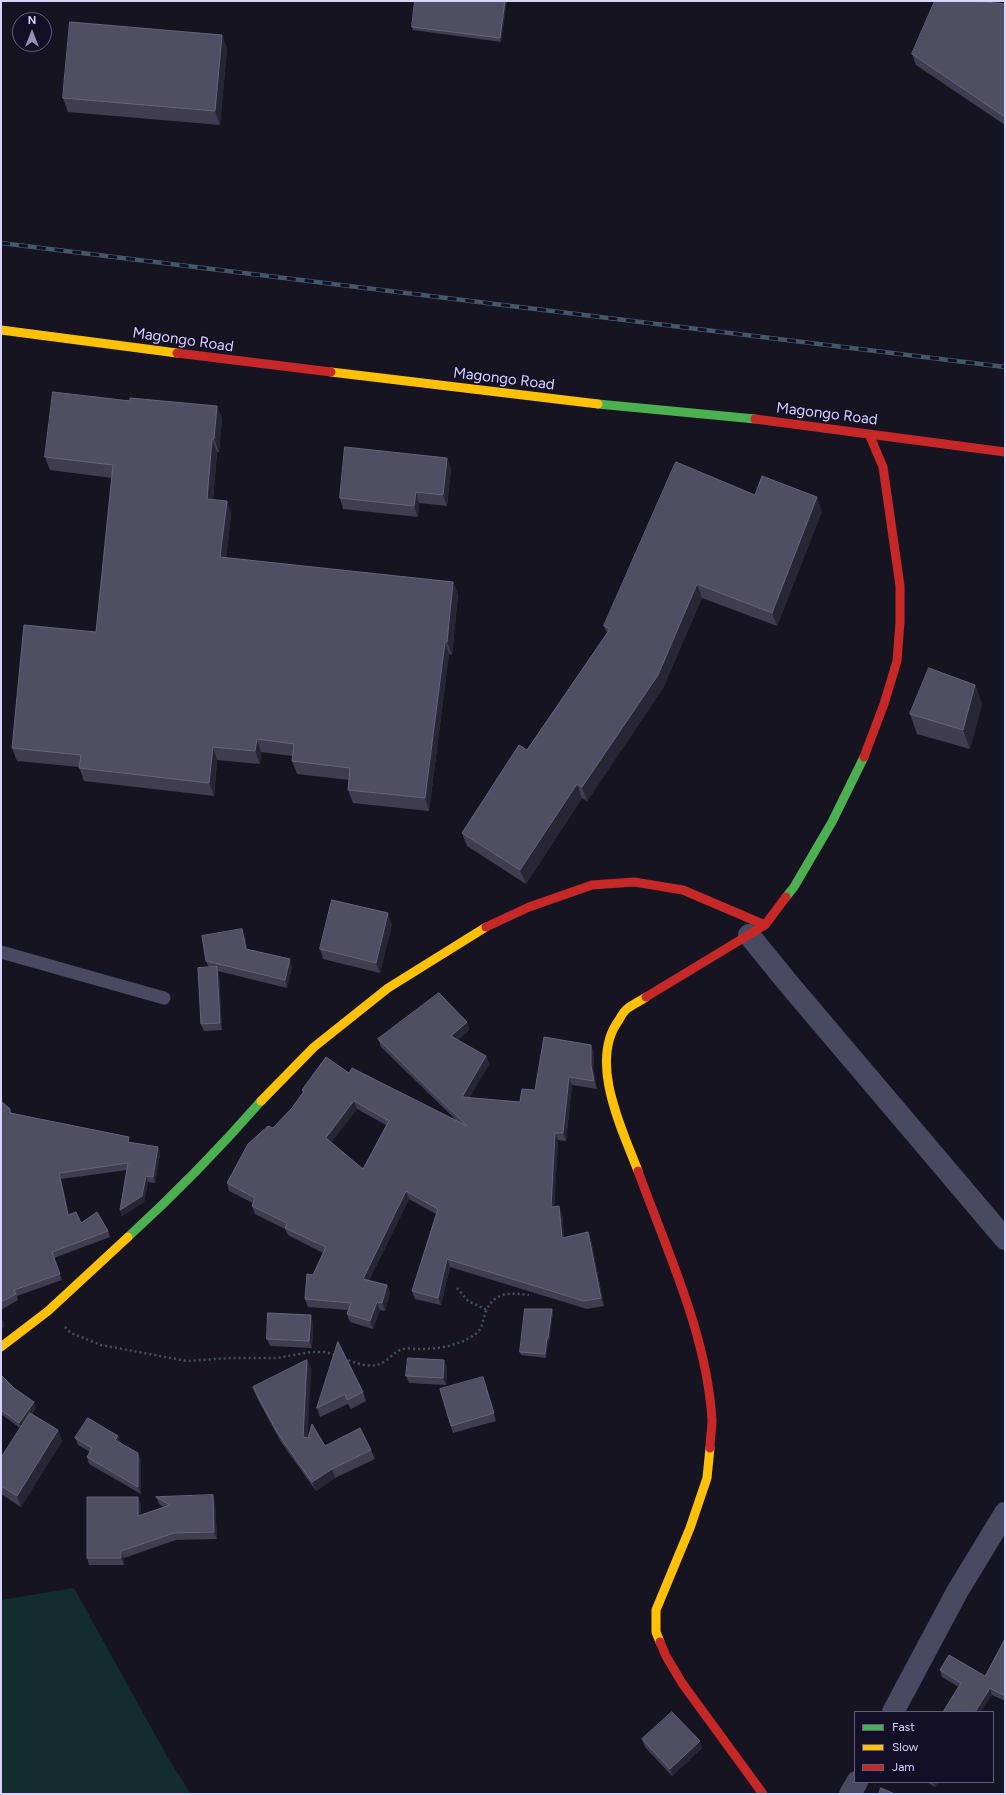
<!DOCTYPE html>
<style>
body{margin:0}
#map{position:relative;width:1006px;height:1795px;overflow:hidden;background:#161421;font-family:Figtree,sans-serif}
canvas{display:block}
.frame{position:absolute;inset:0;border:2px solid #d9d4ff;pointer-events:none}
.legend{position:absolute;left:854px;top:1711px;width:140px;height:72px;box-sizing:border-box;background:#130f26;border:1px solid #625e7d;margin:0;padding:5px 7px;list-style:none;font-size:12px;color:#d9d4ff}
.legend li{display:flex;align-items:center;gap:8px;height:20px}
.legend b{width:20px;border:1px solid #625e7d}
.north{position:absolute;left:12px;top:12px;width:40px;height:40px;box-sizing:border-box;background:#130f26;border:1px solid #625e7d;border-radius:50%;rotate:0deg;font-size:11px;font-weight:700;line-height:16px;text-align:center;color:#d9d4ff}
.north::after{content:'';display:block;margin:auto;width:14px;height:18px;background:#9591b1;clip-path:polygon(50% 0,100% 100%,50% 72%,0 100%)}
</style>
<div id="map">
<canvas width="1006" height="1795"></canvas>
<div class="frame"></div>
<ul class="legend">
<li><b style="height:5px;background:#4caf50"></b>Fast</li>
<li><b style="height:5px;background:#ffc107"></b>Slow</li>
<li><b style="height:5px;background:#c62828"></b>Jam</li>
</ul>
<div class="north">N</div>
</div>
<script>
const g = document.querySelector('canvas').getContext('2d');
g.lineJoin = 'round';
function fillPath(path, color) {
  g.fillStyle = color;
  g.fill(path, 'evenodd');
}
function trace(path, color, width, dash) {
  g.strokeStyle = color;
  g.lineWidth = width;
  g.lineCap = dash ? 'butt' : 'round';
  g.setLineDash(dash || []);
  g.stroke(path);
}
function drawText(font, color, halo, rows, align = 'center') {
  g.font = font + ' Figtree,sans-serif';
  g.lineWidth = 3;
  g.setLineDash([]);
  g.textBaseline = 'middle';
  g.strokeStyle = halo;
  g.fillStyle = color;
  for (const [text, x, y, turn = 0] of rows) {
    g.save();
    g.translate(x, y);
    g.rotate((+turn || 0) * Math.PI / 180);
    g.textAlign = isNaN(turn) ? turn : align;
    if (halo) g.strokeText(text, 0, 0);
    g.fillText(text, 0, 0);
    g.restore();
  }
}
fillPath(new Path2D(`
 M 74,1588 L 168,1758 L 191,1794 L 1,1794 L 1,1600 Z`), '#132c2d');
trace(new Path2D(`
 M 457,1288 L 468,1301 L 487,1310
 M 65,1327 L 71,1333 L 101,1345 L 187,1361 L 229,1358 L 277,1358 L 311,1352 L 325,1352 L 336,1355
 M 344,1358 C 354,1363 369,1368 380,1364 C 388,1361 394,1351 403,1349 C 407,1348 413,1349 418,1349 C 436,1349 454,1347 471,1337 C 485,1329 481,1321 487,1309 C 496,1291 512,1293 529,1295`), '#44505f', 2.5, [2, 3]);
trace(new Path2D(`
 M 1,952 L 164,998`), '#4a4962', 13);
trace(new Path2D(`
 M 749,935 L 788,983 L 1005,1239
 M 893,1712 L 957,1592 L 1005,1513
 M 850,1794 L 857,1782`), '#4a4962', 22);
trace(new Path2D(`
 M 598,404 L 755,419
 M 786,897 L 794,887 L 832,822 L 864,757
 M 128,1237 C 175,1194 219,1149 261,1101`), '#4caf50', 9);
trace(new Path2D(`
 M 1,330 L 177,353
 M 331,372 L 598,404
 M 261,1101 L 314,1047 L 388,988 L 486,927
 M 638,1171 C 622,1129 588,1061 619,1020 C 621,1016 624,1011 628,1008 C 634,1004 640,1001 646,997
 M 1,1347 L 48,1311 L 128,1237
 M 660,1642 L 656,1632 L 656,1610 L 690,1528 L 707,1478 L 710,1448`), '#ffc107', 9);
trace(new Path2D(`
 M 177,353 L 331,372
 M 755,419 L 1005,452
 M 864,757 L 884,704 L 897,661 L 900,622 L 900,586 L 883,467 L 869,434
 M 486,927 L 529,907 L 592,885 L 634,882 L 683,890 L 765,925
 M 646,997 L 765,925 L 786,897
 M 638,1171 C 667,1251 707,1335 712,1420 C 712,1429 710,1439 710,1448
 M 660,1642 L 666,1656 L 682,1683 L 763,1794`), '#c62828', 9);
const rail = new Path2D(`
 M 1,243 L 1005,367`);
trace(rail, '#43596b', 4.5);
trace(rail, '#130f26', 3, [9]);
fillPath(new Path2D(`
 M 507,1 L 501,42 L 413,30 L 412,27 Z
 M 1005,4 L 1005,125 L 916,65 L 912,54 Z
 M 222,35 L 227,49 L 220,125 L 68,112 L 63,98 Z
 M 130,401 L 217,406 L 222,419 L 219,452 L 217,452 L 213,500 L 227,501 L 231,514 L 226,558 L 453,582 L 458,595 L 452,655 L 449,654 L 429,811 L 353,803 L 348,790 L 349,780 L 297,774 L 292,761 L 292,756 L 261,752 L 260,764 L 217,760 L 214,796 L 84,781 L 79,767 L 17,761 L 12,748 L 96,632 L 112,478 L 50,470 L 45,457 Z
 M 447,458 L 451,469 L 447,506 L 419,503 L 418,517 L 343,509 L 340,498 Z
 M 755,495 L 822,511 L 777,626 L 702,598 L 663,688 L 587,801 L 582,798 L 526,884 L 467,846 L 462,833 L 527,750 L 607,633 L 604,626 Z
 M 975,685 L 982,704 L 970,749 L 917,734 L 910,714 Z
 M 392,924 L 380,973 L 323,959 L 320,949 Z
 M 245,936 L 247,949 L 292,967 L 287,988 L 218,971 L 219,975 L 222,1030 L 204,1031 L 201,1024 L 209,968 L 206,961 Z
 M 467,1022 L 469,1030 L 458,1040 L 486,1056 L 489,1064 L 469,1098 L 520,1102 L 535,1090 L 594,1053 L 594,1074 L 597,1089 L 572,1085 L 566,1141 L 558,1140 L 554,1207 L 562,1214 L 564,1238 L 588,1232 L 591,1240 L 604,1306 L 587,1309 L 450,1267 L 441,1305 L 415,1299 L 412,1291 L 436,1214 L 409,1199 L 369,1280 L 387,1285 L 390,1292 L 385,1311 L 380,1310 L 373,1329 L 350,1322 L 347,1314 L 348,1310 L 308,1307 L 305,1299 L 313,1275 L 323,1253 L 288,1235 L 285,1229 L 255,1214 L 252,1206 L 253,1203 L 229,1191 L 227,1183 L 273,1128 L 292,1108 L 303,1093 L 302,1090 L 349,1073 L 456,1120 L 381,1047 L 378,1039 ZM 357,1109 L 386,1125 L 363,1169 L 331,1142 Z
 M 1,1101 L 12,1113 L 131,1143 L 158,1147 L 160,1154 L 155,1183 L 148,1182 L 144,1202 L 122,1216 L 120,1210 L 127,1170 L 61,1179 L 69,1215 L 81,1223 L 108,1231 L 110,1237 L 54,1258 L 62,1280 L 17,1296 L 18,1300 L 1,1310 Z
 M 552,1309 L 553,1313 L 549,1341 L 548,1341 L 546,1358 L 521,1355 L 520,1352 Z
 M 313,1322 L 312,1348 L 270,1346 L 267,1339 Z
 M 338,1342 L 363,1392 L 366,1401 L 351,1409 L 348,1404 L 320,1417 L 317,1408 Z
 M 307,1360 L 311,1369 L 307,1438 L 325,1446 L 371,1450 L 375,1459 L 335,1478 L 316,1491 L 281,1442 L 256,1396 L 253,1387 Z
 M 447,1367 L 446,1385 L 409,1383 L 406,1376 Z
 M 1,1375 L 14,1388 L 34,1402 L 36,1408 L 32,1414 L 58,1430 L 62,1441 L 21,1507 L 1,1494 L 1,1458 L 20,1428 L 1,1414 Z
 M 483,1377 L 496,1421 L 453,1433 L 451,1426 Z
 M 118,1436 L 120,1442 L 141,1460 L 141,1494 L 89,1464 L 87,1457 L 90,1452 L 78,1445 L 75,1438 Z
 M 156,1497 L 215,1502 L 217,1539 L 176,1540 L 124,1558 L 124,1565 L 89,1565 L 87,1558 L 141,1504 L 141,1515 L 164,1507 L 159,1504 Z
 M 1005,1639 L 1005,1701 L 992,1695 L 959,1687 L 942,1677 L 940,1670 L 985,1676 Z
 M 642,1739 L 702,1748 L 672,1776 L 645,1747 Z
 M 927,1782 L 938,1782 L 935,1787 Z`), '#403d50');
fillPath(new Path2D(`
 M 505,1 L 507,1 L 501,42 L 500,38 Z
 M 222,35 L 227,49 L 220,125 L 215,111 Z
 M 217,406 L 222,419 L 219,452 L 214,439 Z
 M 212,439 L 217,452 L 212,512 L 207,499 Z
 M 447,458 L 451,469 L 447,506 L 443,495 Z
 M 416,492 L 419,503 L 418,517 L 414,506 Z
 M 817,497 L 822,511 L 777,626 L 772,613 Z
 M 227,501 L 231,514 L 225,570 L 220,557 Z
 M 453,582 L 458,595 L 452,655 L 447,642 Z
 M 697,584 L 702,598 L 663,688 L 587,801 L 582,787 Z
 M 445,642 L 449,654 L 429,811 L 425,798 Z
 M 975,685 L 982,704 L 970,749 L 963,730 Z
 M 257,739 L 261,752 L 260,764 L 255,751 Z
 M 213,747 L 217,760 L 214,796 L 209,783 Z
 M 577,784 L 582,798 L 526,884 L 520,870 Z
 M 388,913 L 392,924 L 380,973 L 376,963 Z
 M 242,929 L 245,936 L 248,956 L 246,949 Z
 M 290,959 L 292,967 L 287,988 L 285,980 Z
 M 217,967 L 219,975 L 222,1030 L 220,1023 Z
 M 467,1022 L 469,1030 L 454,1044 L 451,1036 Z
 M 591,1045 L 594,1053 L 594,1074 L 597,1089 L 594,1081 L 591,1066 Z
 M 486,1056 L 489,1064 L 465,1105 L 462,1097 Z
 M 569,1077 L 572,1085 L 566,1141 L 563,1133 Z
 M 354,1101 L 357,1109 L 329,1146 L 326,1138 Z
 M 555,1133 L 558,1140 L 554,1215 L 551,1207 Z
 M 158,1147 L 160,1154 L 155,1183 L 153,1177 Z
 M 59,1173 L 61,1179 L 70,1221 L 68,1215 Z
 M 146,1176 L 148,1182 L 144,1202 L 122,1216 L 120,1210 Z
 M 406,1191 L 409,1199 L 366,1287 L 363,1279 Z
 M 559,1206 L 562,1214 L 565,1246 L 562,1238 Z
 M 588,1232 L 591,1240 L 604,1306 L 601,1298 Z
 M 447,1259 L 450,1267 L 441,1305 L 438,1298 Z
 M 387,1285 L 390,1292 L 385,1311 L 382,1303 Z
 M 377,1302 L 380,1310 L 373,1329 L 370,1321 Z
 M 552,1309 L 553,1313 L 549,1341 L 548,1338 Z
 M 311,1315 L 313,1322 L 312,1348 L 309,1341 Z
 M 3,1320 L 5,1326 L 1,1330 L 1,1322 Z
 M 547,1338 L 548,1341 L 546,1358 L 545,1354 Z
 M 307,1360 L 311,1369 L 307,1446 L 303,1437 Z
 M 444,1360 L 447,1367 L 446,1385 L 443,1378 Z
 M 483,1377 L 485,1384 L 496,1421 L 494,1413 Z
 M 34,1402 L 36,1408 L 21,1429 L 19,1423 Z
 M 58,1430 L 62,1441 L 21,1507 L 17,1496 Z
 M 118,1436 L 120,1442 L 118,1446 L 115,1440 Z
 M 138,1453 L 141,1460 L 141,1494 L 138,1487 Z
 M 332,1469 L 335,1478 L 316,1491 L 312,1482 Z
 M 213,1495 L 215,1502 L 217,1539 L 214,1532 Z
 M 138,1497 L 141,1504 L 141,1523 L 138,1516 Z
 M 121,1551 L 124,1558 L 124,1565 L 121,1558 Z
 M 990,1688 L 992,1695 L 981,1712 L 975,1712 Z
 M 700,1741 L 702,1748 L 672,1776 L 670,1769 Z
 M 933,1782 L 938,1782 L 935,1787 Z`), '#282635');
const building = new Path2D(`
 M 415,1 L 505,1 L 500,38 L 412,27 Z
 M 935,1 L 976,1 L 1005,4 L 1005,117 L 912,54 Z
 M 70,22 L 222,35 L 215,111 L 63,98 Z
 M 53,392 L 130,401 L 130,398 L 217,406 L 214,439 L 212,439 L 207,499 L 227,501 L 220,557 L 453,582 L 447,642 L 445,642 L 425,798 L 348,790 L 350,768 L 292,761 L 294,744 L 257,739 L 255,751 L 213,747 L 209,783 L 79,768 L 81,755 L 12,748 L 24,625 L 96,632 L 113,465 L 45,457 Z
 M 345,447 L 447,458 L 443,495 L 416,492 L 414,506 L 340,498 Z
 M 676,462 L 755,495 L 762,476 L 817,497 L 772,613 L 697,584 L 658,675 L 582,787 L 577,784 L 520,870 L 462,833 L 519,745 L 527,750 L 610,629 L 604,626 Z
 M 929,668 L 975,685 L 963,730 L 910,714 Z
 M 332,900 L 388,913 L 376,963 L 320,949 Z
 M 242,929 L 246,949 L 290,959 L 285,980 L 206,961 L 202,936 Z
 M 217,967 L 220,1023 L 201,1024 L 198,968 Z
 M 439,993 L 467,1022 L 451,1036 L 486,1056 L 462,1097 L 520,1102 L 522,1089 L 535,1090 L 544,1037 L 591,1045 L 591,1066 L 594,1081 L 569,1077 L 563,1133 L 555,1133 L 551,1207 L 559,1206 L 562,1238 L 588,1232 L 601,1298 L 584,1301 L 447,1259 L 438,1298 L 412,1291 L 438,1209 L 406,1191 L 363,1279 L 387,1285 L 382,1303 L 377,1302 L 370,1321 L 347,1314 L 351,1303 L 305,1299 L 307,1274 L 313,1275 L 326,1247 L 285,1228 L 287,1223 L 252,1206 L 255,1198 L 227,1183 L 248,1144 L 268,1126 L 273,1128 L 292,1108 L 304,1091 L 302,1090 L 326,1057 L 349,1073 L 352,1068 L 467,1126 L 378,1039 ZM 354,1101 L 389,1121 L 363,1169 L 326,1138 Z
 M 1,1101 L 10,1109 L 10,1113 L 129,1137 L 128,1142 L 158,1147 L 153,1177 L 146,1176 L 142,1196 L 120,1210 L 128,1163 L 59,1173 L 68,1215 L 76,1212 L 81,1223 L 97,1212 L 108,1231 L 52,1252 L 60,1274 L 14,1290 L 16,1294 L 1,1302 Z
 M 525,1309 L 552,1309 L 548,1338 L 547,1338 L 545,1354 L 520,1352 Z
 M 268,1313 L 311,1315 L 309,1341 L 267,1339 Z
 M 338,1342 L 363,1392 L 347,1400 L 345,1394 L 317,1408 Z
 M 408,1358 L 444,1360 L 443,1378 L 406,1376 Z
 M 307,1360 L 303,1437 L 308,1438 L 312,1424 L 325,1446 L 360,1428 L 371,1450 L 332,1469 L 312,1482 L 277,1432 L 253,1387 Z
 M 1,1375 L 14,1388 L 34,1402 L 19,1423 L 1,1410 Z
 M 483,1377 L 494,1413 L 451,1426 L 440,1389 Z
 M 30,1413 L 58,1430 L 17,1496 L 1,1486 L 1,1458 Z
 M 88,1418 L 118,1436 L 115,1440 L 138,1453 L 138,1487 L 87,1457 L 92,1448 L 75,1438 Z
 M 213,1495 L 214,1532 L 174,1533 L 121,1551 L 121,1558 L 87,1558 L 87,1497 L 138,1497 L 138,1516 L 170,1505 L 156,1497 Z
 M 1005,1639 L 1005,1693 L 1003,1695 L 990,1688 L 975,1712 L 943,1712 L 961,1683 L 940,1670 L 949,1655 L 985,1676 Z
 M 672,1712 L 700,1741 L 670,1769 L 642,1739 Z
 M 881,1788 L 895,1794 L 879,1794 Z`);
fillPath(building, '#504e63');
trace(building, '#66637b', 1);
drawText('15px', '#d9d4ff', '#130f26', [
 ["Magongo Road",183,340,8],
 ["Magongo Road",504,379,7],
 ["Magongo Road",827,414,7]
]);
</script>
